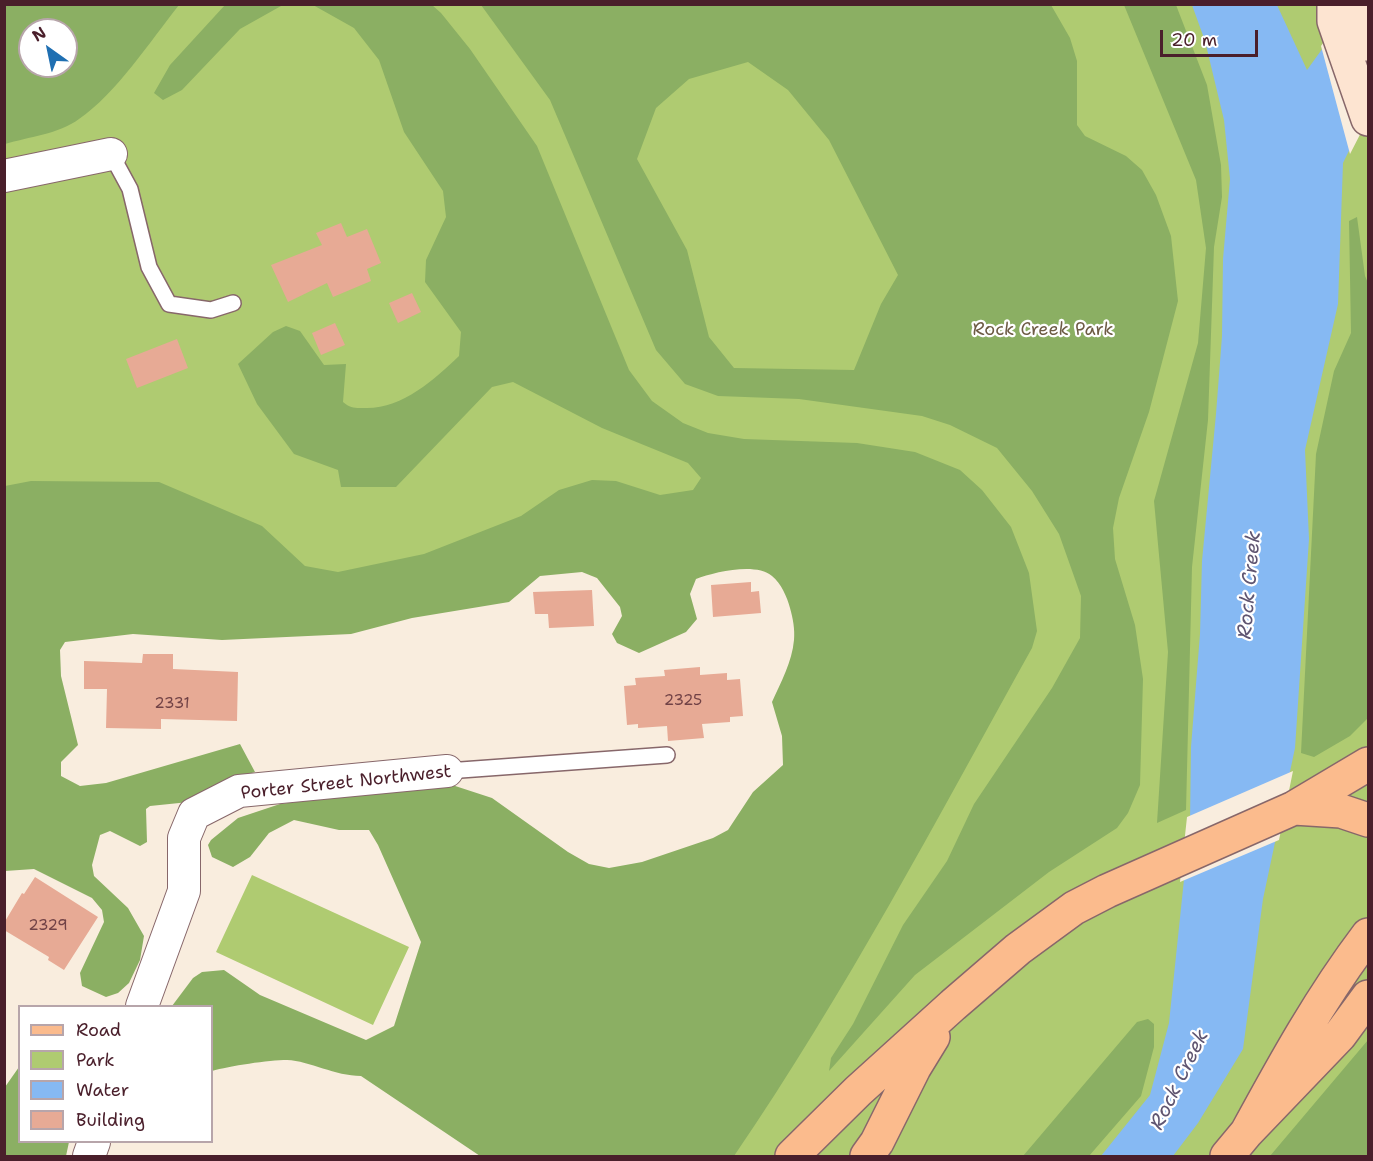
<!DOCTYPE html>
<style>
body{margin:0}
#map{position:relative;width:1373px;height:1161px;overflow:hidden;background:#f9edde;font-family:"Shantell Sans",sans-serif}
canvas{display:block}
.frame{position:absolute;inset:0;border:6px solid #4a1f2b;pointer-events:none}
.legend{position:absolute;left:18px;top:1005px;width:195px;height:138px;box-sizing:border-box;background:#fff;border:2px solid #b7a5aa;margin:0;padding:8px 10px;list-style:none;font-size:18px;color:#4a1f2b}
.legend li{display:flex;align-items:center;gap:12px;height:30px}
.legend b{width:30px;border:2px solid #b7a5aa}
.north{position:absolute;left:18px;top:18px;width:60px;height:60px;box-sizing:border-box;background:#fff;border:2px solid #b7a5aa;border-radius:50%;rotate:327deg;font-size:16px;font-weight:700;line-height:24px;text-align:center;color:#4a1f2b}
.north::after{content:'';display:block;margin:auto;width:21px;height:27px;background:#1f6fb2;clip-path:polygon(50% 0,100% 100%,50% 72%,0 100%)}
.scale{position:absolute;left:1160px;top:30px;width:98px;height:27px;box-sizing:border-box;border:3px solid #4a1f2b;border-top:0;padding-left:8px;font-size:18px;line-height:21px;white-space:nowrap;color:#4a1f2b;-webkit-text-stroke:4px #fff;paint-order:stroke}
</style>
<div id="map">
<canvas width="1373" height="1161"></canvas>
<div class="frame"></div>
<ul class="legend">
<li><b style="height:8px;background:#fbbb8d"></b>Road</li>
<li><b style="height:16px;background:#afcb71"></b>Park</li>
<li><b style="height:16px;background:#86b9f3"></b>Water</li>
<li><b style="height:16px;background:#e7aa95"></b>Building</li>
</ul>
<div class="north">N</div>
<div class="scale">20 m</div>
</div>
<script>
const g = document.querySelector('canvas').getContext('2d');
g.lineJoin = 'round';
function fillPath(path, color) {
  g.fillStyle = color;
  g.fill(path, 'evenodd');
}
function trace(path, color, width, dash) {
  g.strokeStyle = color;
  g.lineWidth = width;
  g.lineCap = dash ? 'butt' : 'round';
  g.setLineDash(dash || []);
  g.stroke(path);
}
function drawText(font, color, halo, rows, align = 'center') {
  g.font = font + ' "Shantell Sans",sans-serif';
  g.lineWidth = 4.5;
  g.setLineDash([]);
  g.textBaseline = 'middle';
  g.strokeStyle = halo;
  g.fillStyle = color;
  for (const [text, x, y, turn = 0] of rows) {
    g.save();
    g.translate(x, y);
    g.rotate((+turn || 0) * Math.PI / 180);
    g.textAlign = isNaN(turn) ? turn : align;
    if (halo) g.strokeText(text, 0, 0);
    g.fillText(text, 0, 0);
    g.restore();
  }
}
fillPath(new Path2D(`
 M 5,5 L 1368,5 L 1368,1156 L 698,1156 L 862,846 L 767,526 L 387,586 L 5,497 ZM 30,30 L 66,30 L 66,66 L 30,66 Z
 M 252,875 L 409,947 L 373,1025 L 216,952 Z`), '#afcb71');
fillPath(new Path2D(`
 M 5,4 L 179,4 L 179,5 C 151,40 116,94 79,119 C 59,134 28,137 5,144 ZM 30,30 L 66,30 L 66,66 L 30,66 Z
 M 225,5 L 300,5 L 281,6 L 240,29 L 182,90 L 163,100 L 154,93 L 170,65 Z
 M 313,5 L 432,5 L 441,13 L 470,49 L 537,146 L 629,370 L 652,401 L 683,423 L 708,433 L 744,439 L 857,443 L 915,452 L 960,470 L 982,490 L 1011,527 L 1029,573 L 1037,631 L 1032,648 C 937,819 845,994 734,1156 L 480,1156 L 361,1076 C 335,1076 310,1061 287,1060 C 269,1060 229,1066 212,1071 L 212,1006 L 172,1006 L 193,978 L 202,972 L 224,970 L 260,995 L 366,1040 L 394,1026 L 421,942 L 378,845 L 369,830 L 339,830 L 294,820 L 269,833 L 250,857 L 233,867 L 212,857 L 208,845 L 211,840 L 238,818 L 280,804 L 446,783 L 492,798 L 568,852 L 589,864 L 609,868 L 642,862 L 713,838 L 728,830 L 753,792 L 783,765 L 782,736 L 772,702 C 781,682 792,662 794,640 C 795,629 793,619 790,608 C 787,597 781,583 772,576 C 756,562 714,572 696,579 L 690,594 L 697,619 L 686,632 L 639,653 L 617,643 L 612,634 L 622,616 L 620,607 L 597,578 L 582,572 L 540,576 L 509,602 L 412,618 L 351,634 L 222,640 L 133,634 L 65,642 L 60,650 L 61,676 L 78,745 L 61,762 L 61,776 L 80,786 L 106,783 L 240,744 L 255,772 L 229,780 L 189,802 L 150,806 L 146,809 L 147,842 L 140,846 L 110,831 L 100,835 L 92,865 L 94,876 L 128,908 L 144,936 L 140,960 L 129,983 L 118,993 L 106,997 L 82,986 L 80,973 L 104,922 L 102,910 L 92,898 L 34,869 L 5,871 L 5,486 L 31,481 L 159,482 L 262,526 L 305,566 L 338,572 L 424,554 L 521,516 L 559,490 L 592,480 L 616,481 L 660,495 L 693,490 L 701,478 L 688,463 L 602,428 L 513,382 L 492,387 L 396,487 L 341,487 L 338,470 L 294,454 L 257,404 L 238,364 L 273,332 L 286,326 L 300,331 L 324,365 L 346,364 L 343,402 C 351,409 356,408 365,408 C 402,409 434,380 459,356 L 461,332 L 425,282 L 426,260 L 446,217 L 443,191 L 404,132 L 379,60 L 354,28 Z
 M 481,5 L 1051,5 L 1070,38 L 1077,61 L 1077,125 L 1085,136 L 1126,156 L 1142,170 L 1156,195 L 1171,236 L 1178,301 L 1149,412 L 1119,498 L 1113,528 L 1115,559 L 1135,625 L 1143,679 L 1140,785 L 1128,813 L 1117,828 L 1049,872 L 915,975 L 829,1071 L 831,1058 L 853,1024 L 903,925 L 947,861 L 974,804 L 1052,688 L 1080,638 L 1081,596 L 1059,534 L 1032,491 L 997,448 L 950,425 L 922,416 L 799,399 L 718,396 L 685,384 L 656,350 L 550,100 ZM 748,62 L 788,90 L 829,140 L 898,275 L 881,304 L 854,370 L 734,368 L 709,337 L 687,250 L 637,159 L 656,108 L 689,79 Z
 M 1124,5 L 1176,5 L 1207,85 L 1221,165 L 1222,197 L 1214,247 L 1208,420 L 1192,567 L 1186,810 L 1157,823 L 1168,652 L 1154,501 L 1198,343 L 1206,248 L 1196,180 Z
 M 1357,217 L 1365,276 L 1368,283 L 1368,718 L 1350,736 L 1314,757 L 1301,753 L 1316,454 L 1334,371 L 1351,333 L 1349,221 Z
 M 1148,1019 L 1154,1024 L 1154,1047 L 1141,1096 L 1089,1156 L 1023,1156 L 1137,1022 Z
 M 1368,1040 L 1368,1156 L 1270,1156 Z
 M 19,1067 L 20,1142 L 69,1142 L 66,1156 L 5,1156 L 5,1087 Z`), '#8baf63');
fillPath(new Path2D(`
 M 1192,5 L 1277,5 L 1307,70 L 1354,5 L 1368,5 L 1368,112 L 1343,163 L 1338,304 L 1305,450 L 1309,539 L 1295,748 L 1263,899 L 1243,1049 L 1198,1123 L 1173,1156 L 1101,1156 L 1150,1095 L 1169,1023 L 1190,822 L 1191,747 L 1200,634 L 1202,561 L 1216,414 L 1222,336 L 1223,259 L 1230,179 L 1224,120 L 1205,41 Z`), '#86b9f3');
fillPath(new Path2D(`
 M 1350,4 L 1368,5 L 1368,119 L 1350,154 L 1321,46 Z
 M 1293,771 L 1279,840 L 1180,882 L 1187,817 Z`), '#f9edde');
fillPath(new Path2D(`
 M 341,223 L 347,237 L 367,229 L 381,263 L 367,269 L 371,281 L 333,297 L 327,283 L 288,302 L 271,265 L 322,245 L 316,233 Z
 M 412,293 L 421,312 L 398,323 L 389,303 Z
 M 335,323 L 345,345 L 321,355 L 312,333 Z
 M 177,339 L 188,368 L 137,388 L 126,359 Z
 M 751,582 L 751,592 L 759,591 L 761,613 L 713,617 L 711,585 Z
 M 592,590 L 594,626 L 549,628 L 548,614 L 535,614 L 533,592 Z
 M 143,654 L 173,654 L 173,669 L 238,672 L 237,721 L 161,719 L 161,729 L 106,728 L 107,689 L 84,689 L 84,661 L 142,663 Z
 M 700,667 L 700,675 L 727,673 L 727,680 L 740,679 L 743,716 L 730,717 L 730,722 L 702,724 L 704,738 L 668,741 L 667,726 L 638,728 L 638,724 L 627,725 L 624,686 L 636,685 L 635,678 L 665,676 L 664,670 Z
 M 35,877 L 98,917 L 64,970 L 48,960 L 49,957 L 4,930 L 4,923 L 22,893 L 24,894 Z`), '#e7aa95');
const service = new Path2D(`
 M 111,154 L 130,189 L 149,267 L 169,304 L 211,310 L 233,303
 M 447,771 L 667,755`);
const minor = new Path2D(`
 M 4,176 L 111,154
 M 142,1006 L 184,891 L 184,838 L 194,814 L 239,791 L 447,771
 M 89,1156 L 94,1142`);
const secondary = new Path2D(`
 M 1334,4 L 1334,21 L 1368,119
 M 1350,4 L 1368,44`);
const primary = new Path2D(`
 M 1294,808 L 1341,811 L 1368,820
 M 1247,1132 C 1284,1064 1321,997 1368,935
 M 792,1156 L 858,1091 L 953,1005 L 1018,949 L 1074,908 L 1107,891 L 1294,808 L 1368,764
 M 867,1156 L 877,1142 L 914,1068 L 933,1037
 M 1227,1156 L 1247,1132 L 1340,1035 L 1368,997`);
trace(service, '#87676a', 18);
trace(minor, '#87676a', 34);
trace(secondary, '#87676a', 36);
trace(primary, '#87676a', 36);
trace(service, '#fff', 15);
trace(minor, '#fff', 32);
trace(secondary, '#fde4d1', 33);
trace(primary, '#fbbb8d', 33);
drawText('15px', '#714246', null, [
 ["2325",683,701],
 ["2331",172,704],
 ["2329",48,926]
]);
drawText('18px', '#6d5b44', '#fff', [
 ["Rock Creek Park",1043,330]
]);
drawText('18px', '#4a1f2b', '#fff', [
 ["Porter Street Northwest",346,783,-6]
]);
drawText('italic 20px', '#5f5571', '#fff', [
 ["Rock Creek",1250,585,-85],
 ["Rock Creek",1180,1080,-64]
]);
</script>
